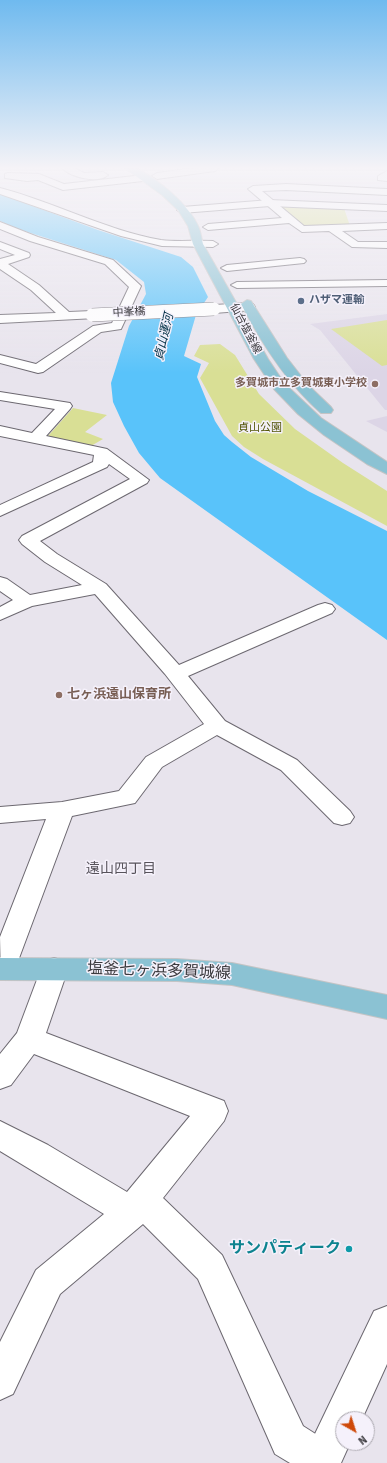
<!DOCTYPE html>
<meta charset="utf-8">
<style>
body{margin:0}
#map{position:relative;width:387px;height:1463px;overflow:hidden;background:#e8e4ed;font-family:"Source Sans 3",sans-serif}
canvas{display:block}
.north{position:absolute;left:335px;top:1411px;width:40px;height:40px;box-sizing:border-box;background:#f5f1fb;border:1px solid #aba8af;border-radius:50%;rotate:141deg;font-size:11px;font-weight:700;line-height:16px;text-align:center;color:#3b3a3e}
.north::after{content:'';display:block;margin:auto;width:14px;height:18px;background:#cf4909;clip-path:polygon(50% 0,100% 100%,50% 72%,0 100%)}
</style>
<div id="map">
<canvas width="387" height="1463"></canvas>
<div class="north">N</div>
</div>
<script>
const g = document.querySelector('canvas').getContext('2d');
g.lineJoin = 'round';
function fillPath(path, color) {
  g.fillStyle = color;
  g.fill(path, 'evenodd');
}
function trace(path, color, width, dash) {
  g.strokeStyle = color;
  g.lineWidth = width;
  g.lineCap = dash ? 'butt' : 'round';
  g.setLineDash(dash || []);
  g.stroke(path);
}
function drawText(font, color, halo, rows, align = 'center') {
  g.font = font + ' "Source Sans 3","Noto Sans JP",sans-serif';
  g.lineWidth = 3;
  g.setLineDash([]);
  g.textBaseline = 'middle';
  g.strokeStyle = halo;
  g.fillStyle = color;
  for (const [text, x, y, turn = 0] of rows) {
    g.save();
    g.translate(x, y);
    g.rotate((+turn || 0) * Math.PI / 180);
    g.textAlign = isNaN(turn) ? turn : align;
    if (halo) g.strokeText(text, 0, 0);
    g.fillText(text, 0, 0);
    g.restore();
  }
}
fillPath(new Path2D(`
 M 387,314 L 387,410 L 385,410 L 320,330 L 310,324 Z
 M 387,416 L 387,432 L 366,421 Z`), '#dcd5e6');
fillPath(new Path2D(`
 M 279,206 L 344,208 L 350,226 L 303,227 Z
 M 387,320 L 387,365 L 382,366 L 331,329 Z
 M 220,344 L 235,355 L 259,394 L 295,429 L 343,463 L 387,491 L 387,526 L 263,459 L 244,447 L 232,436 L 200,378 L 209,363 L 194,356 L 200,345 Z
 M 73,408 L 107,415 L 85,432 L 103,439 L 91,446 L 48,436 Z`), '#d9df95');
fillPath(new Path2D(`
 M 0,194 L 98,230 L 181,257 L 193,267 L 208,297 L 196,315 L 184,356 L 201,364 L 197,377 L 215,421 L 224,435 L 232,442 L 251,457 L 308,491 L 387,531 L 387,640 L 160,478 L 139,453 L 124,426 L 113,402 L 111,383 L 129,326 L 146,294 L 144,282 L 116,260 L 18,229 L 0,221 Z`), '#59c3fa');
const street = new Path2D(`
 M 62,168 L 74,168 L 84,173 L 103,172 L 108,175 C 98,184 70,177 62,168 Z
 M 194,168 L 219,168 L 215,171 L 157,179 L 152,176 L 157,173 Z
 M 387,171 L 387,181 L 378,180 L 378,176 Z
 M 8,173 L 39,174 L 64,184 L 143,175 L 148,178 L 143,181 L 63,190 L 38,180 L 27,181 L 5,178 L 5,174 Z
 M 286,184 L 387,189 L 387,195 L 286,190 L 262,191 L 304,226 L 387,223 L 387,229 L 342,231 L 358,242 L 387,242 L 387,248 L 352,247 L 329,231 L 302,232 L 289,223 L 208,230 L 203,227 L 208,224 L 282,218 L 248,189 L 253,186 Z
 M 0,188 C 54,202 105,230 161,240 C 177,242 196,240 213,241 L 218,244 L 213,247 L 162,246 L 121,236 L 0,194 Z
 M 0,222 L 38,237 L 113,260 L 141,286 L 121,329 L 101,332 L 43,372 L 38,373 L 0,363 L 0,355 L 36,364 L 93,326 L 112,323 L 129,287 L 105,264 L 30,241 L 0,229 Z
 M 0,242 L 29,253 L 30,255 L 29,257 L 8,264 L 39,285 L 69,312 L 92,311 L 98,315 L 96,318 L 0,323 L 0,315 L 56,313 L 31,290 L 0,269 L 0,259 L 15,255 L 0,249 Z
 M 300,258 L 304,259 L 306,261 L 304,263 L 227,271 L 221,268 L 227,265 Z
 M 387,280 L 387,286 L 237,288 L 231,285 L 237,282 Z
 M 249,303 L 253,304 L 255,307 L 253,310 L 214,313 L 208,309 L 214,305 Z
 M 0,392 L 70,403 L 72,406 L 70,409 L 46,436 L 107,449 L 149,480 L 147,483 L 40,541 L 57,554 L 106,584 L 179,665 L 318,605 L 325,603 L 332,605 L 335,609 L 332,613 L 188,676 L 225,721 L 297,760 L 350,811 L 354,817 L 350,823 L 342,825 L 334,823 L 281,770 L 217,735 L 162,767 L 135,803 L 72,816 L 15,969 L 11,977 L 1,980 L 0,937 L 46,819 L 0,823 L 0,807 L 62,802 L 119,791 L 146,757 L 204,724 L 165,674 L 95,594 L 32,606 L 0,620 L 0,607 L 13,600 L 0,591 L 0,577 L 7,579 L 30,595 L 82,585 L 45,562 L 22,544 L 19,540 L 22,536 L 130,479 L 109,464 L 107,467 L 0,516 L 0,505 L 93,462 L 94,455 L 0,436 L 0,426 L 32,433 L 55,409 L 0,400 Z
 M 54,958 L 64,961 L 68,969 L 46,1033 L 224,1101 L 228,1111 L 224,1121 L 163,1198 L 222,1255 L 303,1426 L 336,1447 L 341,1463 L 290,1463 L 275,1454 L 198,1279 L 143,1224 L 60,1294 L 13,1394 L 0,1400 L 0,1342 L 36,1270 L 104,1214 L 0,1151 L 0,1121 L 48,1145 L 127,1192 L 190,1116 L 34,1054 L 11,1085 L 0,1089 L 0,1054 L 17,1033 L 44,961 Z`);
const secondary = new Path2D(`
 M 270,200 L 387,205 L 387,211 L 270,206 L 182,213 L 177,210 L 182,207 Z
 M 387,1306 L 387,1364 L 362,1419 L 343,1419 L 343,1443 L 350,1443 L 341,1463 L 301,1463 L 374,1311 Z`);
const primary = new Path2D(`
 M 125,168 C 129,168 133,168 137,169 C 158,179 189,205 198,226 C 201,232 201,238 203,244 L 268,359 L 284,383 L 321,418 L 387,462 L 387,474 L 367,464 L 324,435 L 298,414 L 274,389 L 254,359 L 193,244 L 188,226 L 178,210 L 162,195 Z
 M 247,300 L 251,301 L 287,358 L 308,385 L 331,407 L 333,410 L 331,413 L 321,413 C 287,383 262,344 241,304 Z
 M 0,958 L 177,959 L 232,963 L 387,995 L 387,1019 L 232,985 L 177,981 L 0,980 Z`);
trace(street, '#6c6870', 2);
trace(secondary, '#6c6870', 2);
trace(primary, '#c4c4c5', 2);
fillPath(street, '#fff');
fillPath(secondary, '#fff');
fillPath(primary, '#8bc2d3');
const streetBridge = new Path2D(`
 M 92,315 L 214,309`);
trace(streetBridge, '#6c6870', 14, []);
trace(streetBridge, '#fff', 13);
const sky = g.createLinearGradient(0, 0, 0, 373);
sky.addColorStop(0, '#6fbaef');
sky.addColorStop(0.45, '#f5f3f7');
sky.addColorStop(1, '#f5f3f700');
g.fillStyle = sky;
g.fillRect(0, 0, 387, 373);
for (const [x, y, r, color] of [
 [301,301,4,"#5c6f8a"],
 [375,384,4,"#8d6e63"],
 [59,695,4,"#8d6e63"],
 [349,1249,4,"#0f9aa8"]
]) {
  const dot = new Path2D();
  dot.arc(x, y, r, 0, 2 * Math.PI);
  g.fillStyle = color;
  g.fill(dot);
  trace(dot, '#f5f1fb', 1.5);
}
drawText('bold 11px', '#4e5e75', '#f5f1fb', [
 ["ハザマ運輸",309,301]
], 'left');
drawText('11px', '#3b3a3e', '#f5f1fb', [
 ["中峯橋",129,313,-3],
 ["仙台塩釜線",245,329,62]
]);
drawText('bold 11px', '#785e54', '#f5f1fb', [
 ["多賀城市立多賀城東小学校",367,384]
], 'right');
drawText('11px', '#525607', '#f5f1fb', [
 ["貞山公園",260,429]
]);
drawText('italic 12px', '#003046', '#f5f1fb', [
 ["貞山運河",165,337,-77]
]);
drawText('bold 13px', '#785e54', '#f5f1fb', [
 ["七ヶ浜遠山保育所",67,695]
], 'left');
drawText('14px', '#57535b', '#f5f1fb', [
 ["遠山四丁目",121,870]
]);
drawText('16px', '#3b3a3e', '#f5f1fb', [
 ["塩釜七ヶ浜多賀城線",159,972,2]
]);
drawText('bold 16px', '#0d838f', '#f5f1fb', [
 ["サンパティーク",341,1249]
], 'right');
</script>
